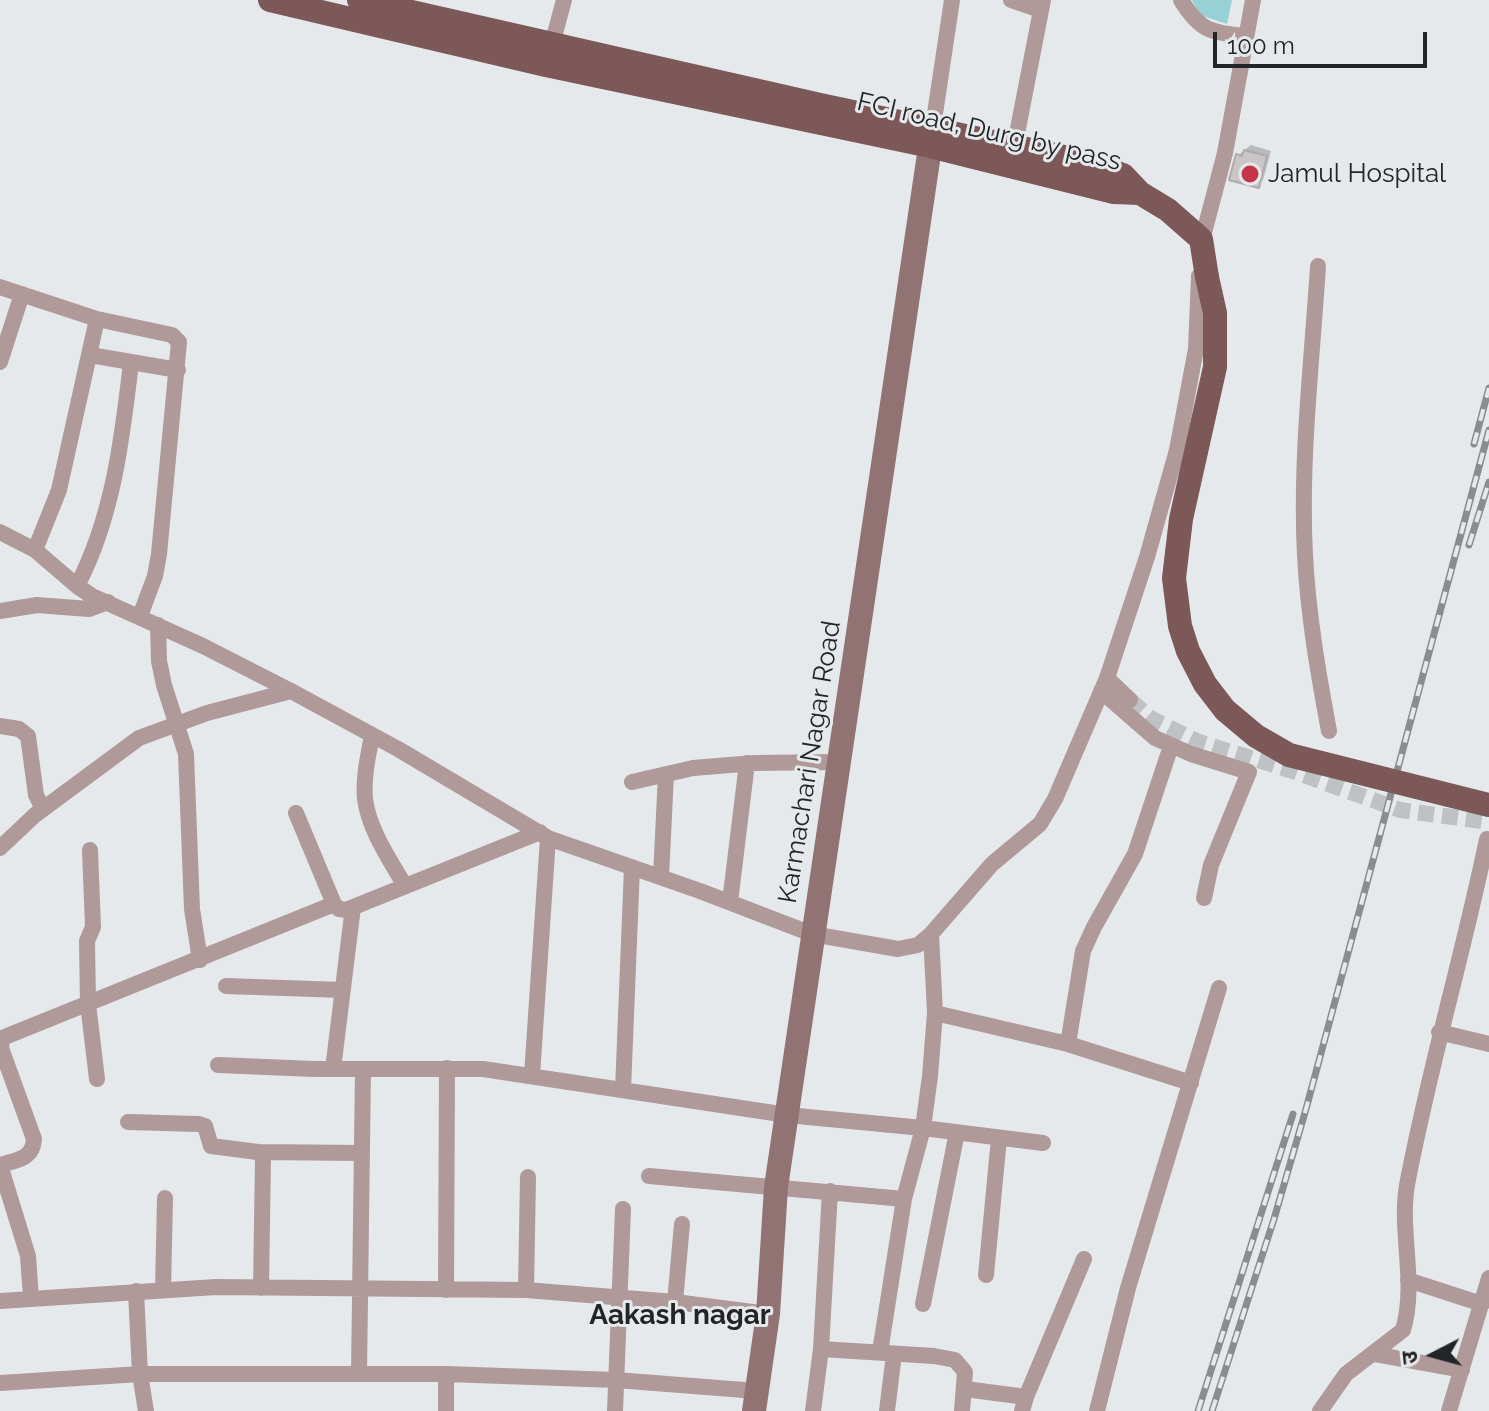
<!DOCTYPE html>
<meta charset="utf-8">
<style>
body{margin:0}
#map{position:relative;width:1489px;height:1411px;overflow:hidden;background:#e6e9ec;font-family:Raleway,"Noto Sans Devanagari",sans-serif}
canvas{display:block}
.north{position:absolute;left:1393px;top:1315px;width:80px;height:80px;-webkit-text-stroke:6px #e6e9ec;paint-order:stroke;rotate:264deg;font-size:22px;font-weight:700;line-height:32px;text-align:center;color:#232425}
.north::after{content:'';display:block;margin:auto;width:28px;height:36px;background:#232425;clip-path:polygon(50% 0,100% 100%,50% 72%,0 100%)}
.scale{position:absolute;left:1213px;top:32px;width:214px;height:36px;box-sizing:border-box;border:4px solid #232425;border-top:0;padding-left:10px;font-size:24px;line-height:28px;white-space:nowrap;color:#232425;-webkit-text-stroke:6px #e6e9ec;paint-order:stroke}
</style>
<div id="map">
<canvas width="1489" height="1411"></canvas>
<div class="north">उ</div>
<div class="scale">100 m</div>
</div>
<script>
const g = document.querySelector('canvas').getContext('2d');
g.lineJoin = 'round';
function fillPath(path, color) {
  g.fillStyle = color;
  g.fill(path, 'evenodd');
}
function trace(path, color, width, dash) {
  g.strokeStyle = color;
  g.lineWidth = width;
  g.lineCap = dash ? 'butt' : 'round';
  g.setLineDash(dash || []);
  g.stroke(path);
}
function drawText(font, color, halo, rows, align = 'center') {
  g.font = font + ' Raleway,sans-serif';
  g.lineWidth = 6;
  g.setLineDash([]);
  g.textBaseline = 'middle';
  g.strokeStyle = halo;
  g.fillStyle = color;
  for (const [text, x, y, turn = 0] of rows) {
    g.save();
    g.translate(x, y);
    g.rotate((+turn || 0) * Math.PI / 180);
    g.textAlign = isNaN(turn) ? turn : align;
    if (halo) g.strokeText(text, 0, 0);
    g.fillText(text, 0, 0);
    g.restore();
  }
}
fillPath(new Path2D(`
 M 1192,0 L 1232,0 L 1227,24 L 1200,15 Z`), '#98d1d5');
fillPath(new Path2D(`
 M 1251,145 L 1271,151 L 1263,180 L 1258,185 L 1238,155 Z`), '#0003');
const building = new Path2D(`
 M 1244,150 L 1267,156 L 1259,188 L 1229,180 L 1236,154 L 1242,156 Z`);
fillPath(building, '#cac6c5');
trace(building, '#afabaa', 2);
trace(new Path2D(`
 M 1130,700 L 1152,719 L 1199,742 L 1293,771 L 1400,810 L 1489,822`), '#bfc2c4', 16, [16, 8]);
trace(new Path2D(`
 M 1011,0 L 1040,10
 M 1181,0 C 1200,31 1210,32 1245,36
 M 550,52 L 564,0
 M 933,127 L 952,0
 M 1015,144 L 1043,0
 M 1201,244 L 1225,153 L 1253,0
 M 1318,266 C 1312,362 1300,459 1305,555 C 1308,614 1318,672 1329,731
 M 0,287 L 97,319 L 172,335 L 179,342 L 159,554 L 155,576 L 140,616
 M 90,355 L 178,370
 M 0,362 L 22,294
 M 0,532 L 35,550 L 77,586 L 92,596 L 203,646 L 291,691 L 398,749 L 548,838 L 700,891 L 812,934 L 898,949 L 918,945 L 931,934 L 992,864 L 1040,824 L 1055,799 L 1107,678 L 1147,557 L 1177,450 L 1196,349 L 1199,276
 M 35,550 L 59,490 L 97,319
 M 77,586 C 113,517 122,440 131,363
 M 0,611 L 37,605 L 89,609 L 108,602
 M 158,625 L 159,661 L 164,685 L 186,754 L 192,909 L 200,960
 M 1107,678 L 1130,700
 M 1101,691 L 1155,738 L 1191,754 L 1249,772 L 1211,865 L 1204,898
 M 0,726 L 19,729 L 28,736 L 36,795 L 43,809
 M 372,736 C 368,756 363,778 365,799 C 369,830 390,860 405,886
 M 632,782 L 693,768 L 754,763 L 839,762
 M 296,813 L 334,904 L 339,909 L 346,910 L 540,832
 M 0,848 L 35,815 L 139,738 L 207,713 L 291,691
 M 90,850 L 93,927 L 87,941 L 88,1004 L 97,1079
 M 661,877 L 666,774
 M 730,902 L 747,763
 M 226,986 L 342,990
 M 935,1013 L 1068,1044 L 1191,1083
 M 1439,1032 L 1489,1044
 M 1068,1044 L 1083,951 L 1094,927 L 1135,854 L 1171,746
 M 218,1065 L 314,1069 L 483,1069 L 787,1115 L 923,1128 L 1043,1143
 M 333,1069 L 353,907
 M 532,1075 L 548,838
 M 623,1090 L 632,867
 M 128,1122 L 199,1124 L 205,1126 L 211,1146 L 258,1152 L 263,1157 L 261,1288
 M 258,1152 L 361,1153
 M 0,1165 C 17,1160 33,1159 34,1139 L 1,1048 L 2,1038 L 334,904
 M 0,1165 L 28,1256 L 31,1298
 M 649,1176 L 904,1199
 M 986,1275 L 999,1138
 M 1408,1280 L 1482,1304
 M 163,1290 L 165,1198
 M 446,1290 L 447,1068
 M 526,1290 L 528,1177
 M 136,1291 L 140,1374 L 146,1411
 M 0,1301 L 216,1287 L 526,1290 L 675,1302 L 768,1314
 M 675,1302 L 682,1224
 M 923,1304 L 957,1132
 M 821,1349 L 934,1356 L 955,1360 L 965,1372 L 962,1411
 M 880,1352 L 904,1199 L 923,1128 L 930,1076 L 935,1013 L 931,934
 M 1374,1354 L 1462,1370
 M 359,1374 L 363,1069
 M 0,1383 L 140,1374 L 446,1374 L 616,1380 L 757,1391
 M 965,1389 L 1026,1397 L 1022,1411
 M 1026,1397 L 1084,1259
 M 446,1411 L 446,1374
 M 615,1411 L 623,1209
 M 813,1411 L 821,1349 L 830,1191
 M 887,1411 L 894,1354
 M 1097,1411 L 1128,1288 L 1219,988
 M 1320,1411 L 1346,1374 L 1403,1330 C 1417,1282 1399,1233 1407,1185 C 1429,1068 1463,955 1487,839 L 1489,840
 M 1449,1411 L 1489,1278`), '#af9999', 16);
trace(new Path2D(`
 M 754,1411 L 768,1314 L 776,1187 L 933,127`), '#927373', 24);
trace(new Path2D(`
 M 270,0 L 546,65 L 930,146 L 1114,192 L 1140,193
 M 359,0 L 820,105 L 1083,161 L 1123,175 L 1140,193 L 1168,210 L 1201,239 L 1207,277`), '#7d5858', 24);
const rail = new Path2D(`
 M 1474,444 L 1489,388
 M 1469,545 L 1489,482
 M 1198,1411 L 1293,1114
 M 1212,1411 L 1274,1219 L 1306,1109 L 1489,430`);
trace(rail, '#8a8c8e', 7);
trace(rail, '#e6e9ec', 4, [12]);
trace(new Path2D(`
 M 1207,277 L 1215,313 L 1215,367 L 1181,519 L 1174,578 L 1180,626 L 1188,651 L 1205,684 L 1225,710 L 1256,736 L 1289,755 L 1489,805`), '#7d5858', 24);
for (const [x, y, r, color] of [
 [1250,174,10,"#c5354a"]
]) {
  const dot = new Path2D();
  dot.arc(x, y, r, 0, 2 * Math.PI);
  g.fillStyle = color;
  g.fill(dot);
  trace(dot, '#e6e9ec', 3);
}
drawText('26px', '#232425', '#e6e9ec', [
 ["FCI road, Durg by pass",989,132,13],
 ["Karmachari Nagar Road",810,762,-81]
]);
drawText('26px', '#232425', '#e6e9ec', [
 ["Jamul Hospital",1268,174]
], 'left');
drawText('bold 28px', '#232425', '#e6e9ec', [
 ["Aakash nagar",680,1316]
]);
</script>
